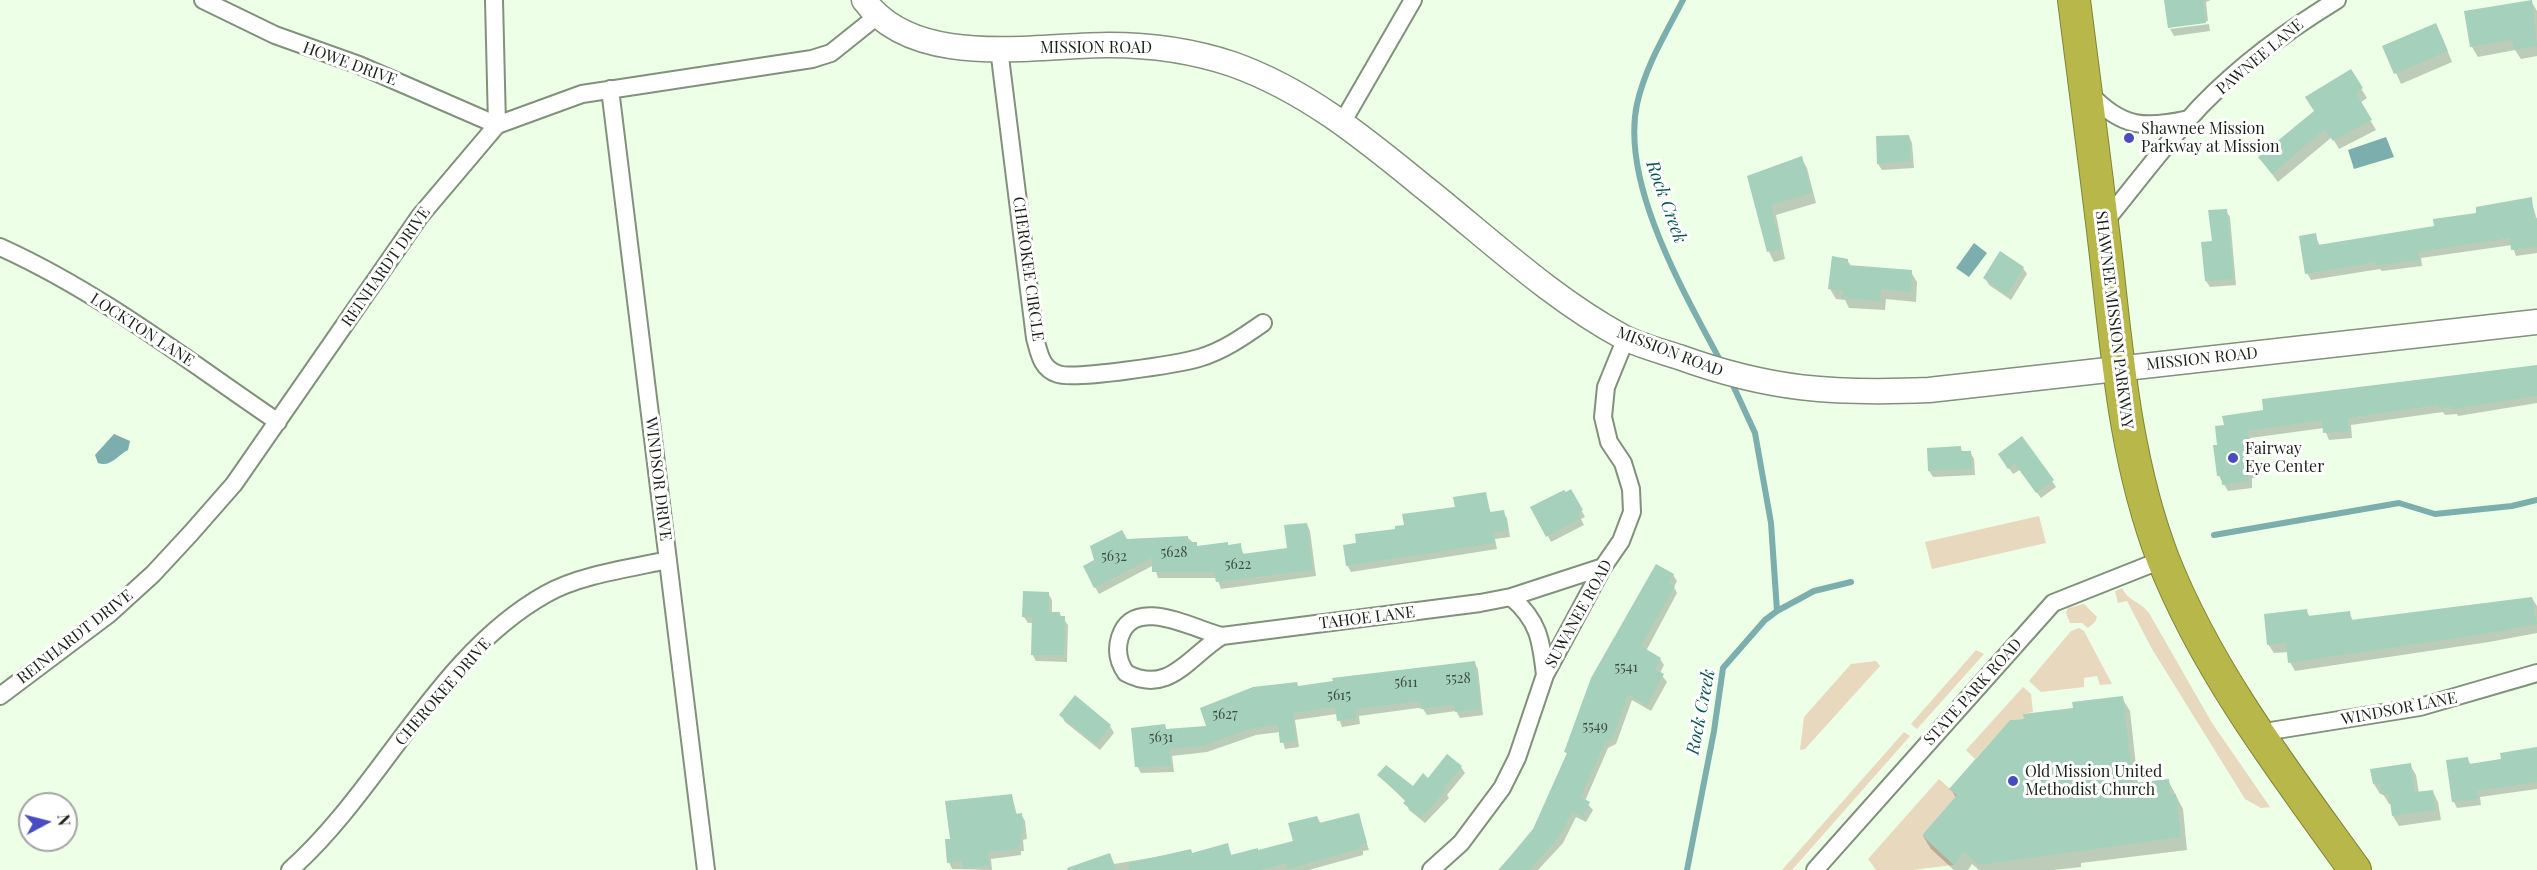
<!DOCTYPE html>
<style>
body{margin:0}
#map{position:relative;width:2537px;height:870px;overflow:hidden;background:#edffe6;font-family:"Playfair Display",serif}
canvas{display:block}
.north{position:absolute;left:18px;top:792px;width:60px;height:60px;box-sizing:border-box;background:#fff;border:2px solid #a3a6a3;border-radius:50%;rotate:83deg;font-size:16px;font-weight:700;line-height:24px;text-align:center;color:#1a2118}
.north::after{content:'';display:block;margin:auto;width:21px;height:27px;background:#484cc2;clip-path:polygon(50% 0,100% 100%,50% 72%,0 100%)}
</style>
<div id="map">
<canvas width="2537" height="870"></canvas>
<div class="north">N</div>
</div>
<script>
const g = document.querySelector('canvas').getContext('2d');
g.lineJoin = 'round';
function fillPath(path, color) {
  g.fillStyle = color;
  g.fill(path, 'evenodd');
}
function trace(path, color, width, dash) {
  g.strokeStyle = color;
  g.lineWidth = width;
  g.lineCap = dash ? 'butt' : 'round';
  g.setLineDash(dash || []);
  g.stroke(path);
}
function drawText(font, color, halo, rows, align = 'center') {
  g.font = font + ' "Playfair Display",serif';
  g.lineWidth = 6;
  g.setLineDash([]);
  g.textBaseline = 'middle';
  g.strokeStyle = halo;
  g.fillStyle = color;
  for (const [text, x, y, turn = 0] of rows) {
    g.save();
    g.translate(x, y);
    g.rotate((+turn || 0) * Math.PI / 180);
    g.textAlign = isNaN(turn) ? turn : align;
    if (halo) g.strokeText(text, 0, 0);
    g.fillText(text, 0, 0);
    g.restore();
  }
}
fillPath(new Path2D(`
 M 2039,516 L 2046,543 L 1932,569 L 1925,542 Z
 M 2122,588 C 2128,601 2140,601 2149,613 L 2212,723 L 2270,807 L 2261,808 L 2245,799 L 2152,649 L 2127,601 L 2118,603 L 2115,591 Z
 M 2084,604 L 2097,617 L 2095,622 L 2088,628 L 2082,623 L 2070,623 L 2066,613 L 2068,608 Z
 M 2079,628 L 2084,631 L 2112,684 L 2100,685 L 2097,676 L 2084,678 L 2084,687 L 2041,692 L 2029,681 L 2071,631 Z
 M 1976,650 L 1984,654 L 1917,729 L 1911,724 Z
 M 1876,661 L 1880,666 L 1805,749 L 1800,750 L 1804,717 L 1851,664 Z
 M 2023,687 L 2031,694 L 2033,712 L 2024,714 L 2024,719 L 2010,720 L 1975,759 L 1966,750 Z
 M 1904,732 L 1910,736 L 1792,870 L 1782,870 Z
 M 1939,779 L 1957,795 L 1922,835 L 1954,865 L 1911,870 L 1876,870 L 1868,859 Z`), '#e7d8be');
fillPath(new Path2D(`
 M 2386,137 L 2394,157 L 2354,169 L 2348,150 Z
 M 1974,243 L 1987,253 L 1969,277 L 1956,268 Z
 M 114,434 L 130,441 L 128,450 C 118,455 110,468 98,463 L 95,455 Z`), '#7baeac');
fillPath(new Path2D(`
 M 2166,0 L 2211,0 L 2206,2 L 2208,21 L 2170,26 L 2170,29 L 2209,24 L 2210,31 L 2174,36 L 2169,27 Z
 M 2531,1 L 2537,11 L 2537,56 L 2521,59 L 2515,50 L 2478,57 L 2472,47 L 2466,12 Z
 M 2441,35 L 2452,62 L 2401,84 L 2384,47 Z
 M 2350,71 L 2367,98 L 2360,103 L 2376,130 L 2339,149 L 2332,137 L 2278,182 L 2260,158 L 2316,112 Z
 M 1909,136 L 1912,143 L 1914,168 L 1882,170 L 1878,164 Z
 M 1801,158 L 1807,168 L 1816,203 L 1776,215 L 1785,259 L 1774,262 L 1769,252 L 1749,177 L 1779,168 L 1780,164 Z
 M 2531,199 L 2537,220 L 2537,253 L 2516,256 L 2512,245 L 2421,258 L 2422,266 L 2382,271 L 2380,269 L 2311,280 L 2307,273 L 2315,235 L 2320,246 L 2436,227 Z
 M 2226,211 L 2230,217 L 2236,285 L 2210,287 L 2206,281 L 2214,243 Z
 M 1847,260 L 1852,267 L 1911,272 L 1917,282 L 1916,302 L 1886,299 L 1885,310 L 1849,308 L 1845,300 L 1836,299 L 1830,289 Z
 M 2023,268 L 2027,274 L 2011,300 L 1989,285 L 1985,278 Z
 M 2537,366 L 2537,403 L 2458,416 L 2457,414 L 2445,415 L 2443,412 L 2351,425 L 2352,438 L 2329,440 L 2324,428 L 2250,438 L 2255,478 L 2252,478 L 2252,488 L 2228,491 L 2219,476 L 2219,446 L 2225,426 L 2265,411 L 2263,401 Z
 M 1960,447 L 1963,453 L 1970,452 L 1974,459 L 1975,475 L 1933,477 L 1929,471 Z
 M 2000,455 L 2052,481 L 2056,487 L 2041,498 L 2020,470 L 2013,474 Z
 M 1571,491 L 1585,517 L 1581,519 L 1584,525 L 1551,542 L 1533,508 Z
 M 1485,493 L 1491,514 L 1503,512 L 1507,518 L 1510,537 L 1495,539 L 1497,549 L 1351,572 L 1347,565 L 1358,545 L 1456,508 Z
 M 1307,524 L 1310,531 L 1316,576 L 1221,589 L 1217,578 L 1158,578 L 1154,565 L 1099,594 L 1095,587 L 1127,541 L 1187,537 L 1198,547 L 1240,545 L 1244,555 L 1289,550 Z
 M 1673,575 L 1677,581 L 1674,587 L 1677,593 L 1646,651 L 1660,659 L 1664,665 L 1660,673 L 1667,682 L 1651,711 L 1632,700 L 1616,744 L 1608,748 L 1585,801 L 1593,810 L 1586,822 L 1576,817 L 1563,843 L 1538,870 L 1498,870 L 1534,830 L 1568,755 L 1566,752 Z
 M 1048,593 L 1052,600 L 1052,613 L 1059,613 L 1068,625 L 1067,662 L 1036,661 L 1032,654 L 1033,623 L 1028,623 L 1024,617 Z
 M 2532,598 L 2537,606 L 2537,633 L 2489,642 L 2295,671 L 2290,662 L 2289,652 L 2274,653 L 2268,644 L 2306,610 L 2310,617 L 2349,613 L 2354,622 Z
 M 1474,662 L 1478,669 L 1483,715 L 1460,718 L 1456,711 L 1427,715 L 1423,709 L 1418,708 L 1359,716 L 1360,724 L 1342,727 L 1337,714 L 1295,720 L 1299,747 L 1285,749 L 1280,732 L 1256,735 L 1207,752 L 1172,756 L 1174,772 L 1141,773 L 1137,766 L 1165,726 L 1167,731 L 1208,727 L 1299,688 Z
 M 2122,698 L 2130,711 L 2138,784 L 2168,780 L 2183,809 L 2187,850 L 2081,863 L 2081,867 L 2053,870 L 1979,870 L 1972,864 L 1968,870 L 1954,870 L 1931,849 L 1923,836 L 1956,798 L 1951,789 L 2074,709 Z
 M 1061,715 L 1110,726 L 1114,733 L 1100,750 L 1065,722 Z
 M 2537,749 L 2537,789 L 2480,797 L 2481,805 L 2457,808 L 2454,802 L 2467,758 L 2471,765 L 2502,760 Z
 M 2410,765 L 2416,775 L 2419,793 L 2433,792 L 2438,802 L 2441,820 L 2399,826 L 2393,816 L 2392,804 L 2389,804 L 2383,794 L 2380,794 L 2374,784 Z
 M 1461,767 L 1465,773 L 1447,795 L 1449,798 L 1425,823 L 1409,810 L 1406,802 L 1379,775 L 1413,788 Z
 M 1012,796 L 1017,815 L 1021,814 L 1025,821 L 1027,839 L 1023,840 L 1024,851 L 1021,851 L 1021,855 L 991,859 L 992,870 L 952,869 L 949,862 L 951,840 Z
 M 1358,815 L 1369,850 L 1363,851 L 1363,855 L 1309,870 L 1076,870 L 1109,854 L 1114,864 L 1191,851 L 1192,854 L 1227,845 L 1232,857 L 1258,852 L 1295,842 L 1317,817 L 1321,824 Z`), '#0003');
trace(new Path2D(`
 M 1683,0 C 1665,35 1646,65 1637,104 C 1620,184 1685,294 1722,364
 M 2214,535 L 2399,503 L 2435,514 L 2512,506 L 2537,500
 M 1777,611 L 1814,591 L 1851,582
 M 1687,870 L 1714,731 L 1723,668 L 1765,620 L 1777,611 L 1771,523 L 1755,433 L 1731,381`), '#7baeac', 6);
fillPath(new Path2D(`
 M 2164,0 L 2203,0 L 2206,23 L 2168,28 Z
 M 2532,0 L 2537,46 L 2514,50 L 2512,40 L 2470,47 L 2464,11 Z
 M 2436,23 L 2448,51 L 2394,74 L 2382,46 Z
 M 2351,69 L 2363,88 L 2356,93 L 2372,120 L 2333,141 L 2325,129 L 2272,174 L 2258,157 L 2314,111 L 2305,97 Z
 M 1909,135 L 1911,161 L 1877,164 L 1876,136 Z
 M 1802,156 L 1812,193 L 1771,205 L 1781,249 L 1767,252 L 1747,176 Z
 M 2532,197 L 2534,219 L 2537,218 L 2537,247 L 2511,250 L 2510,238 L 2418,252 L 2419,260 L 2377,265 L 2376,262 L 2305,274 L 2299,236 L 2316,233 L 2318,245 L 2373,236 L 2434,226 L 2433,219 L 2476,213 L 2476,207 Z
 M 2227,209 L 2234,279 L 2205,281 L 2201,242 L 2212,241 L 2208,210 Z
 M 2000,251 L 2024,267 L 2007,295 L 1983,278 Z
 M 1832,256 L 1848,259 L 1848,265 L 1912,270 L 1911,292 L 1881,289 L 1880,301 L 1842,298 L 1843,290 L 1828,289 Z
 M 2537,365 L 2537,396 L 2453,409 L 2452,407 L 2439,408 L 2438,405 L 2348,418 L 2349,431 L 2323,433 L 2322,420 L 2247,431 L 2252,470 L 2248,471 L 2249,481 L 2222,485 L 2221,476 L 2217,476 L 2213,445 L 2217,445 L 2215,426 L 2224,425 L 2222,416 L 2263,410 L 2262,399 Z
 M 2022,436 L 2054,480 L 2036,493 L 2015,464 L 2008,469 L 1998,454 Z
 M 1961,446 L 1961,451 L 1971,451 L 1972,469 L 1928,471 L 1927,448 Z
 M 1571,489 L 1583,510 L 1578,512 L 1581,518 L 1546,537 L 1530,507 L 1564,490 L 1566,492 Z
 M 1486,492 L 1490,512 L 1504,510 L 1508,530 L 1493,533 L 1495,543 L 1346,566 L 1343,545 L 1356,543 L 1355,534 L 1395,529 L 1395,526 L 1404,525 L 1402,514 L 1455,507 L 1453,497 Z
 M 1307,523 L 1313,570 L 1216,582 L 1214,572 L 1152,572 L 1152,558 L 1094,588 L 1083,566 L 1094,560 L 1090,546 L 1122,530 L 1127,539 L 1188,536 L 1188,542 L 1197,542 L 1197,546 L 1228,542 L 1228,545 L 1241,543 L 1242,554 L 1287,548 L 1284,525 Z
 M 1656,564 L 1674,574 L 1669,583 L 1675,586 L 1641,646 L 1661,658 L 1655,669 L 1664,674 L 1647,705 L 1628,695 L 1613,738 L 1605,742 L 1581,797 L 1590,802 L 1583,817 L 1572,812 L 1560,836 L 1529,870 L 1499,870 L 1533,829 L 1567,753 L 1564,752 L 1591,678 Z
 M 1023,591 L 1049,592 L 1049,612 L 1060,612 L 1060,616 L 1065,616 L 1064,655 L 1031,655 L 1032,617 L 1022,617 Z
 M 2532,597 L 2537,624 L 2484,634 L 2288,663 L 2286,643 L 2267,645 L 2264,614 L 2307,609 L 2308,616 L 2350,611 L 2351,620 Z
 M 1475,661 L 1481,709 L 1455,712 L 1454,705 L 1421,709 L 1421,703 L 1414,702 L 1356,709 L 1357,718 L 1337,721 L 1335,707 L 1293,713 L 1296,741 L 1280,743 L 1278,725 L 1252,728 L 1203,746 L 1170,749 L 1171,766 L 1135,767 L 1131,728 L 1165,724 L 1166,729 L 1206,726 L 1200,708 L 1253,687 L 1297,682 L 1298,686 L 1333,681 L 1332,678 Z
 M 1075,695 L 1111,725 L 1096,744 L 1059,715 Z
 M 2123,696 L 2133,783 L 2169,779 L 2170,794 L 2176,794 L 2181,837 L 1979,865 L 1964,852 L 1954,865 L 1922,835 L 1957,795 L 1949,789 L 2010,720 L 2024,719 L 2023,714 L 2073,708 L 2072,702 Z
 M 2537,747 L 2537,782 L 2477,791 L 2478,799 L 2452,802 L 2446,760 L 2468,757 L 2469,764 L 2501,759 L 2500,753 Z
 M 1447,754 L 1462,766 L 1444,788 L 1446,790 L 1421,818 L 1403,803 L 1406,800 L 1377,775 L 1386,765 L 1413,786 L 1423,773 L 1428,778 Z
 M 2411,763 L 2415,792 L 2433,790 L 2436,810 L 2392,816 L 2389,794 L 2382,795 L 2380,784 L 2373,784 L 2370,769 Z
 M 1012,794 L 1015,814 L 1022,813 L 1024,833 L 1020,834 L 1021,845 L 1018,845 L 1018,849 L 988,852 L 990,865 L 963,869 L 962,861 L 947,863 L 945,839 L 950,839 L 945,801 Z
 M 1359,813 L 1367,843 L 1360,845 L 1361,848 L 1288,869 L 1286,863 L 1260,870 L 1129,870 L 1129,863 L 1191,849 L 1192,853 L 1228,843 L 1231,855 L 1258,848 L 1258,850 L 1293,841 L 1288,823 L 1317,816 L 1319,823 Z
 M 1110,853 L 1116,870 L 1068,870 L 1067,868 Z`), '#a4d0bc');
const street = new Path2D(`
 M 203,0 L 275,35 L 359,65 L 497,125 L 494,0
 M 999,49 L 1035,338 C 1039,352 1041,369 1058,374 C 1074,380 1179,364 1199,358 C 1223,351 1243,337 1263,323
 M 610,89 L 706,870
 M 2090,94 C 2122,128 2145,129 2189,119
 M 1342,123 L 1413,0
 M 2103,224 C 2131,190 2158,154 2187,121 C 2229,73 2283,33 2337,0
 M 0,247 C 100,292 188,361 278,422
 M 1511,597 C 1539,621 1541,640 1545,675
 M 1222,636 C 1195,630 1134,594 1120,637 C 1116,650 1118,662 1126,673 C 1169,696 1189,656 1222,636 L 1480,603 L 1511,597 L 1603,567
 M 0,696 L 109,614 L 153,574 L 191,533 L 234,484 L 420,216 L 497,125 L 582,94 L 812,59 L 831,53 L 876,17
 M 2258,733 L 2420,707 L 2537,673
 M 290,870 C 382,788 437,655 546,594 C 579,575 631,568 668,560
 M 1431,870 L 1461,843 L 1502,788 L 1517,758 L 1545,675 L 1603,567 L 1621,541 L 1632,512 L 1631,489 L 1623,463 L 1609,442 L 1603,417 L 1606,387 L 1626,338
 M 1815,870 L 2053,603 L 2164,559`);
const secondary = new Path2D(`
 M 864,0 C 915,70 1034,45 1109,45 C 1150,45 1193,51 1232,64 C 1306,90 1365,139 1425,188 C 1489,239 1551,298 1623,337 C 1640,346 1661,351 1679,357 C 1770,390 1833,394 1929,390 L 2537,322`);
const highway = new Path2D(`
 M 2074,0 C 2085,88 2097,177 2107,265 C 2118,365 2127,465 2163,559 C 2207,671 2285,773 2355,870`);
trace(street, '#81917b', 20);
trace(secondary, '#81917b', 27);
trace(highway, '#808338', 34);
trace(street, '#fff', 16);
trace(secondary, '#fff', 24);
trace(highway, '#b7b849', 32);
for (const [x, y, r, color] of [
 [2129,138,6,"#484cc2"],
 [2233,458,6,"#484cc2"],
 [2013,781,6,"#484cc2"]
]) {
  const dot = new Path2D();
  dot.arc(x, y, r, 0, 2 * Math.PI);
  g.fillStyle = color;
  g.fill(dot);
  trace(dot, '#fff', 2);
}
drawText('14px', '#3c4d41', null, [
 ["5628",1174,553],
 ["5632",1114,557],
 ["5622",1238,565],
 ["5541",1626,668],
 ["5528",1458,679],
 ["5611",1406,683],
 ["5615",1339,696],
 ["5627",1225,715],
 ["5549",1595,727],
 ["5631",1161,738]
]);
drawText('16px', '#1a2118', '#fff', [
 ["MISSION ROAD",1096,48],
 ["PAWNEE LANE",2260,57,-40],
 ["HOWE DRIVE",350,64,20],
 ["REINHARDT DRIVE",386,267,-55],
 ["CHEROKEE CIRCLE",1028,269,82],
 ["SHAWNEE MISSION PARKWAY",2114,320,83],
 ["LOCKTON LANE",142,330,33],
 ["MISSION ROAD",1670,352,21],
 ["MISSION ROAD",2202,359,-6],
 ["WINDSOR DRIVE",658,479,83],
 ["SUWANEE ROAD",1579,614,-61],
 ["TAHOE LANE",1367,618,-7],
 ["REINHARDT DRIVE",75,637,-38],
 ["CHEROKEE DRIVE",443,692,-49],
 ["STATE PARK ROAD",1973,692,-48],
 ["WINDSOR LANE",2399,709,-11]
]);
drawText('16px', '#1a2118', '#fff', [
 ["Shawnee Mission",2141,129],
 ["Parkway at Mission",2141,147],
 ["Fairway",2245,449],
 ["Eye Center",2245,467],
 ["Old Mission United",2025,772],
 ["Methodist Church",2025,790]
], 'left');
drawText('italic 18px', '#0c5655', '#fff', [
 ["Rock Creek",1666,202,70],
 ["Rock Creek",1701,712,-79]
]);
</script>
